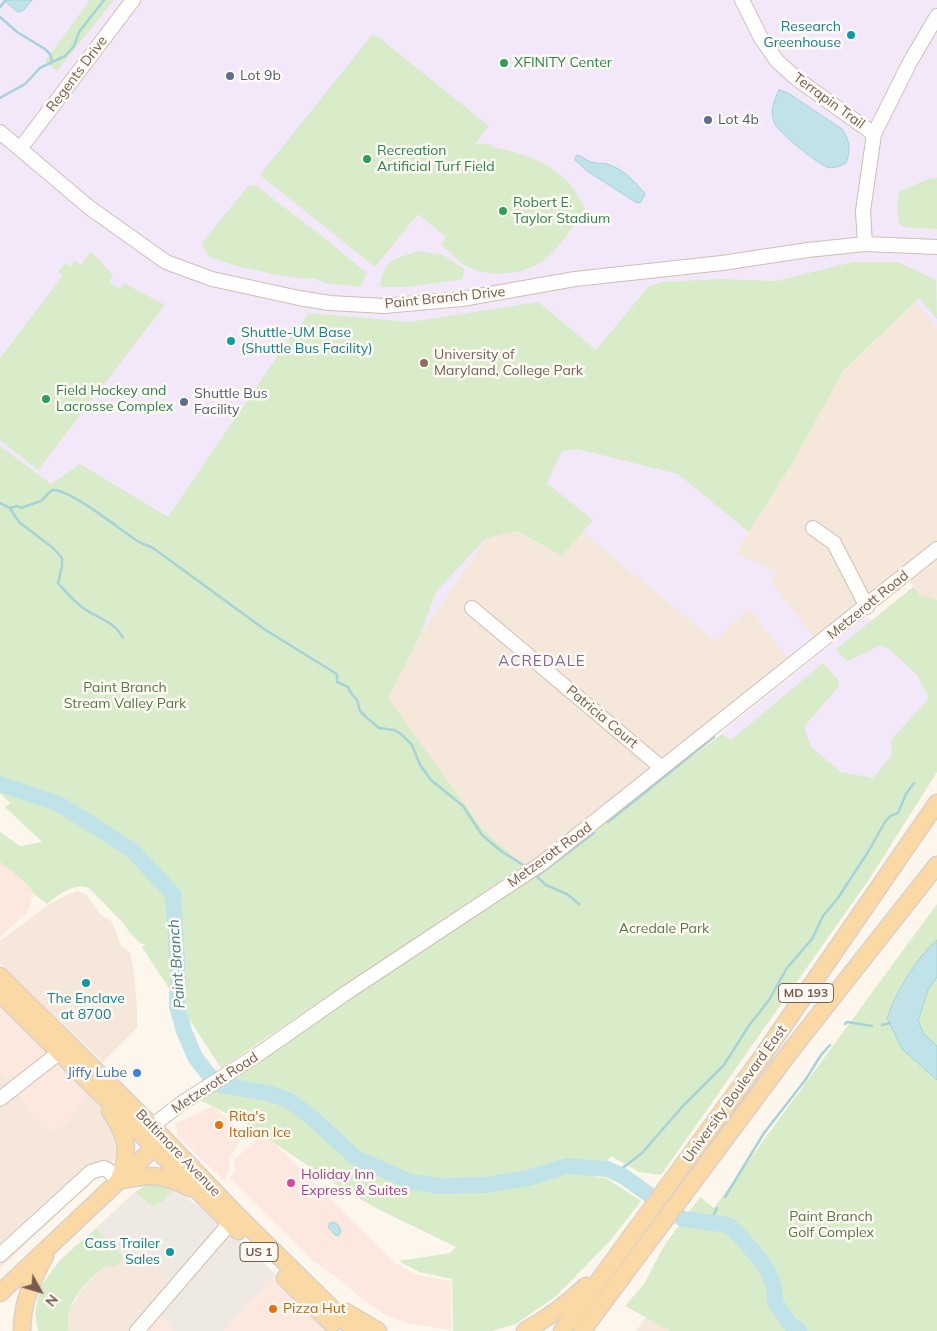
<!DOCTYPE html>
<style>
body{margin:0}
#map{position:relative;width:937px;height:1331px;overflow:hidden;background:#fdf6ec;font-family:Mulish,sans-serif}
canvas{display:block}
.north{position:absolute;left:15px;top:1266px;width:50px;height:50px;-webkit-text-stroke:4px #fffaf3;paint-order:stroke;rotate:129deg;font-size:14px;font-weight:700;line-height:20px;text-align:center;color:#7a5c4d}
.north::after{content:'';display:block;margin:auto;width:18px;height:22px;background:#7a5c4d;clip-path:polygon(50% 0,100% 100%,50% 72%,0 100%)}
</style>
<div id="map">
<canvas width="937" height="1331"></canvas>
<div class="north">N</div>
</div>
<script>
const g = document.querySelector('canvas').getContext('2d');
g.lineJoin = 'round';
function fillPath(path, color) {
  g.fillStyle = color;
  g.fill(path, 'evenodd');
}
function trace(path, color, width, dash) {
  g.strokeStyle = color;
  g.lineWidth = width;
  g.lineCap = dash ? 'butt' : 'round';
  g.setLineDash(dash || []);
  g.stroke(path);
}
function drawText(font, color, halo, rows, align = 'center') {
  g.font = font + ' Mulish,sans-serif';
  g.lineWidth = 5;
  g.setLineDash([]);
  g.textBaseline = 'middle';
  g.strokeStyle = halo;
  g.fillStyle = color;
  for (const [text, x, y, turn = 0] of rows) {
    g.save();
    g.translate(x, y);
    g.rotate((+turn || 0) * Math.PI / 180);
    g.textAlign = isNaN(turn) ? turn : align;
    if (halo) g.strokeText(text, 0, 0);
    g.fillText(text, 0, 0);
    g.restore();
  }
}
fillPath(new Path2D(`
 M 919,298 L 937,319 L 937,600 L 920,595 L 903,571 L 530,866 L 518,865 L 491,841 L 387,698 L 418,640 L 436,592 L 485,539 L 515,531 L 562,556 L 628,461 L 749,532 L 795,459 L 843,371 Z
 M 77,891 L 87,895 L 99,913 L 112,922 L 121,946 L 130,953 L 133,965 L 137,1006 L 137,1028 L 103,1062 L 0,963 L 0,941 L 52,902 Z
 M 0,1071 L 11,1082 L 66,1123 L 89,1094 L 118,1132 L 121,1149 L 113,1161 L 89,1185 L 0,1268 Z
 M 124,1258 L 138,1261 L 147,1260 L 172,1282 L 129,1331 L 69,1331 L 66,1322 L 69,1310 L 81,1291 L 96,1273 L 105,1266 L 116,1266 Z
 M 646,1317 L 669,1329 L 671,1331 L 636,1331 Z`), '#f5e8da');
fillPath(new Path2D(`
 M 0,862 L 26,883 L 34,894 L 28,911 L 0,937 Z
 M 0,1005 L 89,1094 L 66,1123 L 51,1132 L 33,1118 L 11,1082 L 0,1071 Z
 M 213,1106 L 244,1135 L 230,1156 L 229,1170 L 224,1181 L 177,1135 L 176,1123 Z
 M 264,1133 L 395,1263 L 416,1275 L 451,1281 L 451,1330 L 408,1323 L 384,1314 L 363,1300 L 339,1279 L 313,1261 L 229,1178 L 235,1172 L 234,1160 Z
 M 275,1274 L 331,1331 L 223,1331 L 229,1326 Z
 M 161,1312 L 174,1331 L 146,1331 Z`), '#fde8e0');
fillPath(new Path2D(`
 M 174,1189 L 223,1223 L 172,1282 L 147,1260 L 138,1261 L 124,1258 L 96,1228 L 135,1192 L 145,1202 L 159,1205 Z
 M 231,1231 L 275,1274 L 229,1326 L 223,1331 L 174,1331 L 161,1313 Z`), '#efe9e4');
fillPath(new Path2D(`
 M 0,0 L 937,0 L 937,328 L 917,304 L 893,284 L 736,553 L 777,572 L 771,582 L 815,639 L 788,659 L 749,608 L 715,641 L 524,484 L 369,710 L 0,452 Z
 M 867,616 L 937,689 L 877,840 L 721,733 Z`), '#f3e8fa');
fillPath(new Path2D(`
 M 90,0 L 114,0 L 57,71 L 45,61 Z
 M 372,35 L 378,37 L 489,126 L 475,144 L 491,144 L 491,147 C 522,152 557,164 575,191 C 581,201 586,212 591,222 L 586,225 L 575,224 C 567,234 560,245 551,254 C 533,273 499,278 475,270 C 462,266 451,253 441,245 L 446,237 L 418,214 L 375,267 L 260,175 Z
 M 931,178 L 937,178 L 937,229 L 903,227 L 899,223 L 897,203 L 900,191 Z
 M 255,185 L 318,233 L 367,273 L 360,287 L 324,283 L 314,278 L 308,279 L 277,275 L 240,267 L 209,257 L 202,243 L 248,186 Z
 M 91,251 L 113,275 L 109,282 L 119,289 L 124,283 L 165,305 L 38,470 L 0,440 L 0,358 L 63,276 L 58,272 L 65,263 L 70,266 L 75,260 L 81,265 Z
 M 418,251 L 443,255 L 464,269 L 463,279 L 410,287 L 380,287 C 383,260 394,259 418,251 Z
 M 853,262 L 898,262 L 936,280 L 937,319 L 919,298 L 843,371 L 795,459 L 749,532 L 678,474 L 578,449 L 562,451 L 547,483 L 593,520 L 562,556 L 516,531 L 485,539 L 436,592 L 418,640 L 388,698 L 484,831 L 524,865 L 221,1068 L 142,947 L 145,944 L 141,944 L 131,934 L 123,923 L 90,889 C 76,881 58,895 47,904 L 34,894 L 26,883 L 0,862 L 0,832 L 20,846 L 42,842 L 5,807 L 10,803 L 0,793 L 0,446 L 51,484 L 80,464 L 168,517 L 285,345 L 309,313 L 410,322 L 538,302 L 596,350 L 649,286 L 663,282 L 719,279 L 777,281 Z
 M 913,587 L 914,587 L 920,595 L 937,600 L 937,772 L 872,875 L 661,1175 L 639,1172 L 611,1156 L 595,1177 L 606,1178 L 641,1201 L 610,1241 L 555,1297 L 516,1324 L 492,1331 L 453,1331 L 452,1279 L 419,1272 L 399,1261 L 450,1253 L 456,1247 L 378,1209 L 344,1190 L 240,1120 L 198,1099 L 567,851 L 722,734 L 731,740 L 823,663 L 839,681 L 838,687 L 804,727 L 811,747 L 841,772 L 873,778 L 892,755 L 891,740 L 929,698 L 917,675 L 888,648 L 879,646 L 848,661 L 835,650 Z
 M 937,904 L 937,1331 L 671,1331 L 625,1306 L 644,1284 L 664,1246 L 700,1197 L 714,1208 Z
 M 161,1184 L 174,1189 C 156,1209 156,1212 135,1192 L 145,1186 Z
 M 96,1228 L 124,1258 L 116,1266 L 105,1266 C 87,1280 61,1307 69,1331 L 38,1331 L 35,1314 L 40,1287 L 60,1260 Z`), '#d8ecc9');
const water = new Path2D(`
 M 4,0 L 32,0 L 24,10 L 18,12 Z
 M 779,90 L 788,93 L 842,129 C 850,140 851,152 846,163 C 840,166 833,169 827,167 C 819,165 778,132 775,124 C 769,113 774,100 779,90 Z
 M 577,155 C 582,156 585,160 591,162 C 596,164 602,163 607,164 C 622,168 636,182 645,194 L 641,202 L 637,203 L 587,171 L 575,160 Z
 M 937,940 L 937,977 L 928,990 L 918,1021 L 924,1034 L 937,1046 L 937,1080 L 902,1049 L 887,1018 C 896,992 916,958 937,940 Z
 M 334,1222 C 339,1225 340,1227 341,1232 L 338,1236 L 335,1235 L 328,1227 L 330,1223 Z`);
fillPath(water, '#bfe3e8');
trace(water, '#a5d3da', 1);
trace(new Path2D(`
 M 0,7 L 5,1
 M 0,17 L 17,32 L 45,49 L 50,54 L 52,61
 M 0,98 L 25,84 L 40,68 L 65,56 L 74,46 L 79,32 L 104,0
 M 0,503 L 10,508 L 19,522 L 53,548 L 62,558 L 62,566 L 58,583 C 66,592 75,603 86,610 C 100,619 115,622 123,638
 M 10,508 L 17,506 L 21,508 L 41,501 L 52,490 C 69,488 119,529 136,540 C 141,544 147,545 153,548 L 264,629 L 335,673 L 337,675 L 337,682 L 348,687 L 351,693 L 357,700 L 360,711 L 366,717 L 379,728 L 394,730 L 401,734 L 412,745 L 420,765 L 431,780 L 463,806 L 482,835 L 501,851 L 528,868
 M 608,822 L 714,737
 M 533,873 L 546,885 L 567,894 L 579,904
 M 537,876 L 594,833
 M 845,1024 L 847,1022 L 872,1026
 M 882,1025 L 890,1023
 M 616,1173 L 642,1153 L 682,1107 L 724,1065 L 748,1027 L 769,1000 L 787,968 L 812,939 L 823,916 L 838,898 L 868,852 L 885,822 L 890,816 L 898,813 L 906,794 L 914,783
 M 725,1197 L 764,1133 L 806,1079 L 821,1055 L 830,1045
 M 700,1221 L 713,1216 L 717,1208`), '#a5d3da', 2.5);
trace(new Path2D(`
 M 0,784 L 59,804 L 132,850 L 173,894 L 178,977 L 177,1006 L 184,1031 L 195,1057 L 208,1074 L 221,1085 L 268,1093 L 288,1100 L 310,1116 L 356,1158 L 411,1182 L 441,1186 L 485,1185 L 528,1178 L 567,1166 L 607,1169 L 623,1176 L 683,1219 L 728,1225 L 740,1236 L 763,1263 L 769,1273 L 774,1287 L 775,1302 L 789,1323 L 799,1331`), '#bfe3e8', 16);
const minor = new Path2D(`
 M 742,0 L 761,38 L 777,61 L 797,79 L 874,134 L 863,211 L 865,244
 M 0,132 L 90,208 L 166,262 L 212,279 L 299,298 L 330,303 L 384,306 L 462,299 L 575,279 L 722,263 L 808,250 L 865,244 L 937,247
 M 874,134 L 910,62 L 937,16
 M 20,149 L 133,0
 M 813,528 L 834,543 L 867,607
 M 472,608 L 662,768
 M 0,1099 L 60,1052
 M 144,1132 L 182,1103 L 260,1053 L 346,993 L 541,864 L 937,549
 M 0,1255 L 91,1172 L 104,1168 L 108,1170 L 118,1181
 M 137,1331 L 230,1223`);
const major = new Path2D(`
 M 0,976 L 151,1125 L 240,1218 L 355,1331
 M 0,993 L 238,1231
 M 110,1111 C 127,1136 131,1150 119,1179
 M 118,1181 C 150,1174 161,1173 190,1188
 M 285,1278 L 332,1324
 M 0,1293 L 162,1140
 M 346,1312 L 378,1331
 M 22,1331 C 22,1303 32,1280 45,1256
 M 525,1331 C 548,1318 567,1304 586,1286
 M 562,1331 L 762,1057 L 937,803
 M 582,1331 L 792,1049 L 937,865`);
trace(minor, '#d1beb0', 16);
trace(major, '#dad1cd', 19);
trace(minor, '#fff', 14);
trace(major, '#fbd9a5', 16);
for (const [x, y, r, color] of [
 [851,35,5,"#0f9aa8"],
 [504,63,5,"#2e9e5b"],
 [230,76,5,"#5c6f8a"],
 [708,120,5,"#5c6f8a"],
 [367,159,5,"#2e9e5b"],
 [503,211,5,"#2e9e5b"],
 [231,341,5,"#0f9aa8"],
 [424,363,5,"#8d6e63"],
 [46,399,5,"#2e9e5b"],
 [184,402,5,"#5c6f8a"],
 [86,983,5,"#0f9aa8"],
 [137,1073,5,"#3f7fe0"],
 [219,1125,5,"#e8710a"],
 [291,1183,5,"#d1479c"],
 [170,1252,5,"#0f9aa8"],
 [273,1309,5,"#e8710a"]
]) {
  const dot = new Path2D();
  dot.arc(x, y, r, 0, 2 * Math.PI);
  g.fillStyle = color;
  g.fill(dot);
  trace(dot, '#fffaf3', 2);
}
for (const [x, y, w] of [
 [806,993,55],
 [259,1252,38]
]) {
  const box = new Path2D();
  box.roundRect(x - w / 2, y - 9.5, w, 19, 4);
  g.fillStyle = '#fffaf3';
  g.fill(box);
  trace(box, '#7a5c4d', 1);
}
drawText('bold 12px', '#7a5c4d', null, [
 ["MD 193",806,993],
 ["US 1",259,1252]
]);
drawText('14px', '#0d838f', '#fffaf3', [
 ["Research",841,27],
 ["Greenhouse",841,43],
 ["Shuttle-UM Base",241,333,"left"],
 ["(Shuttle Bus Facility)",241,349,"left"],
 ["The Enclave",86,999,"center"],
 ["at 8700",86,1015,"center"],
 ["Cass Trailer",160,1244],
 ["Sales",160,1260]
], 'right');
drawText('14px', '#27864d', '#fffaf3', [
 ["XFINITY Center",514,63],
 ["Recreation",377,151],
 ["Artificial Turf Field",377,167],
 ["Robert E.",513,203],
 ["Taylor Stadium",513,219],
 ["Field Hockey and",56,391],
 ["Lacrosse Complex",56,407]
], 'left');
drawText('14px', '#7a5c4d', '#fffaf3', [
 ["Regents Drive",77,74,-53],
 ["Terrapin Trail",829,101,36],
 ["Paint Branch Drive",445,298,-6],
 ["Metzerott Road",868,605,-39],
 ["Patricia Court",602,717,40],
 ["Metzerott Road",550,855,-36],
 ["Metzerott Road",215,1083,-33],
 ["University Boulevard East",735,1094,-54],
 ["Baltimore Avenue",178,1153,46]
]);
drawText('14px', '#4e5e75', '#fffaf3', [
 ["Lot 9b",240,76],
 ["Lot 4b",718,120],
 ["Shuttle Bus",194,394],
 ["Facility",194,410]
], 'left');
drawText('14px', '#785e54', '#fffaf3', [
 ["University of",434,355],
 ["Maryland, College Park",434,371]
], 'left');
drawText('14px', '#537a41', '#fffaf3', [
 ["Paint Branch",125,688],
 ["Stream Valley Park",125,704],
 ["Acredale Park",664,929],
 ["Paint Branch",831,1217],
 ["Golf Complex",831,1233]
]);
drawText('14px', '#366cbe', '#fffaf3', [
 ["Jiffy Lube",127,1073]
], 'right');
drawText('14px', '#c56008', '#fffaf3', [
 ["Rita's",229,1117],
 ["Italian Ice",229,1133],
 ["Pizza Hut",283,1309]
], 'left');
drawText('14px', '#b23c85', '#fffaf3', [
 ["Holiday Inn",301,1175],
 ["Express & Suites",301,1191]
], 'left');
g.letterSpacing = '1px';
drawText('15px', '#846695', '#fffaf3', [
 ["ACREDALE",542,661]
]);
g.letterSpacing = '0px';
drawText('italic 15px', '#437c86', '#fffaf3', [
 ["Paint Branch",177,964,-94]
]);
</script>
